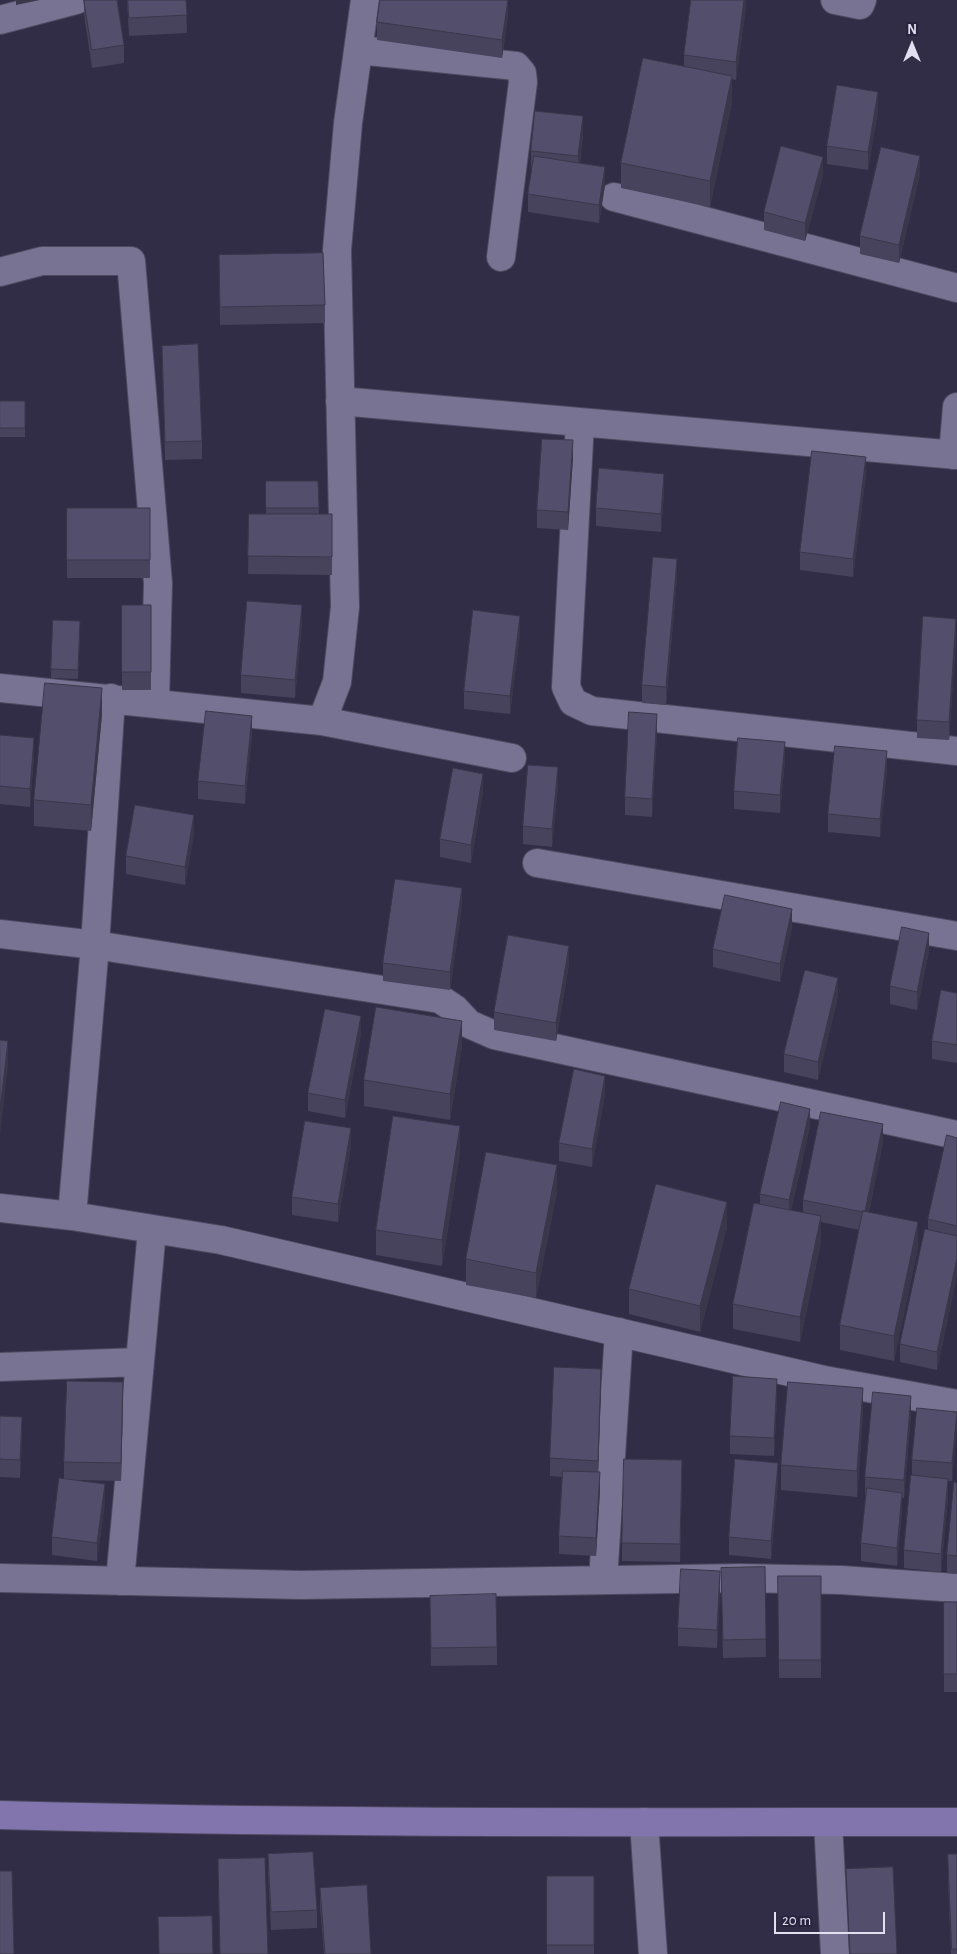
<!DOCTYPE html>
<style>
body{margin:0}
#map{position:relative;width:957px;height:1954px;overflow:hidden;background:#322d47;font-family:"Alegreya Sans",sans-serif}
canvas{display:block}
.north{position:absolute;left:887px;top:20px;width:50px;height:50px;-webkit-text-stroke:4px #28233d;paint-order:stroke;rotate:0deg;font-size:14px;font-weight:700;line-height:20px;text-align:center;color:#e2dff1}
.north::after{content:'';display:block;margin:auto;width:18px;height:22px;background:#e2dff1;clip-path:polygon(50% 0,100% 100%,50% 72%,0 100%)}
.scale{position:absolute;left:774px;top:1912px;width:111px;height:22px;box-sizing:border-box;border:2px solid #e2dff1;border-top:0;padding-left:6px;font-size:15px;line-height:18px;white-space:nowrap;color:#e2dff1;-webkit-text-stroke:4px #28233d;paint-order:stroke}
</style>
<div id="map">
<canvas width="957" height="1954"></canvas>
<div class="north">N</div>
<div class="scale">20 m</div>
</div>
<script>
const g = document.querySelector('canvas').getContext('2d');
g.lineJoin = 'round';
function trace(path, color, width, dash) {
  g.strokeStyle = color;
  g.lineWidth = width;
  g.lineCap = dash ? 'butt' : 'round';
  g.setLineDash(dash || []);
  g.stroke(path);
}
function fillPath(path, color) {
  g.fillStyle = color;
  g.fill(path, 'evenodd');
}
const street = new Path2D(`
 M 835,0 L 860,5 L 862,0
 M 0,20 L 76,0
 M 358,50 L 516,66 L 522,73 L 523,82 L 501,257
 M 614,197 L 957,288
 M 0,272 L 42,261 L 131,261 L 158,583 L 155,703
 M 340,401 L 957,455
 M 580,422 L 566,687 L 573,702 L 592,711 L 957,751
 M 953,455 L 957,407
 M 0,688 L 322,721 L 512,758
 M 322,721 L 337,682 L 345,607 L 337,250 L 348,123 L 365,0
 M 537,863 L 957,936
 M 0,934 L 95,945 L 440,999 L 455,1009 L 469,1024 L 494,1035 L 957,1135
 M 0,1208 L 72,1216 L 221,1240 L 824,1380 L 957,1404
 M 72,1216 L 95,945 L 111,698
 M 0,1367 L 140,1362
 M 0,1578 L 301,1585 L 740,1578 L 841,1580 L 957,1588
 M 603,1580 L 619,1332
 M 120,1581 L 152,1230
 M 644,1822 L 653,1954
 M 828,1822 L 835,1954`);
const secondary = new Path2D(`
 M 0,1815 C 319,1824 638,1822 957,1822`);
trace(street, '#4e4960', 30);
trace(secondary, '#4e4960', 30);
trace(street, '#797393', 28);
trace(secondary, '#8275ae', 28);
fillPath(new Path2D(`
 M 84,0 L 117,0 L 124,45 L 124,63 L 92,68 L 84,14 Z
 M 127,0 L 186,0 L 187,33 L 129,36 Z
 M 508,0 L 508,15 L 502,58 L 377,40 L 377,22 Z
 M 746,0 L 746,6 L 736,80 L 732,79 L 732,102 L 710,207 L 621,188 L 621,163 L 684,66 L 684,55 Z
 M 878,110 L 868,170 L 827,164 L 827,146 Z
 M 583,134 L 580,163 L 605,185 L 599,223 L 528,212 L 528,194 L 532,169 L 531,169 L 531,151 Z
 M 920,174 L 899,263 L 860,254 L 860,236 Z
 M 823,175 L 805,241 L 764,230 L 764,212 Z
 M 219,255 L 325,305 L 325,323 L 220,325 Z
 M 162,346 L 202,441 L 202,459 L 165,460 Z
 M 0,401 L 25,401 L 25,437 L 0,437 Z
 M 573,458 L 568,530 L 537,528 L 537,510 Z
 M 866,475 L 853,577 L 800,570 L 800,552 Z
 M 266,481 L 318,481 L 319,514 L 332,514 L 332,575 L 248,574 L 249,514 L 266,514 Z
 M 664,492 L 661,532 L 596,526 L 596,508 Z
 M 67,508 L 150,508 L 150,578 L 67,578 Z
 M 677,577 L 666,705 L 642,703 L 642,685 Z
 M 122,605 L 151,605 L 151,690 L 122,690 Z
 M 302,623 L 295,698 L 241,693 L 241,675 Z
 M 80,631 L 78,679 L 51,678 L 51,669 Z
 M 520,634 L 510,714 L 464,709 L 464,691 Z
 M 956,637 L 949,740 L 917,738 L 917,720 Z
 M 102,714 L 91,831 L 34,826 L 34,800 Z
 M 657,732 L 652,817 L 625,815 L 625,797 Z
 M 252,734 L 245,804 L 198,799 L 198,781 Z
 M 0,735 L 34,756 L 30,807 L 0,804 Z
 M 785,760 L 780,813 L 734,809 L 734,791 Z
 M 887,769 L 880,837 L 828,832 L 828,814 Z
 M 558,785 L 552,847 L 523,844 L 523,826 Z
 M 483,792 L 471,863 L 440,857 L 440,839 Z
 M 194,833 L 185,885 L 126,874 L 126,856 Z
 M 462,906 L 450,990 L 383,981 L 383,963 Z
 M 792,927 L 780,982 L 713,967 L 713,949 Z
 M 929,951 L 917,1010 L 890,1004 L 890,986 Z
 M 569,964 L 556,1041 L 494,1030 L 494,1012 Z
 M 957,993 L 957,1063 L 932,1059 L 932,1041 Z
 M 838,996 L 818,1080 L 784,1072 L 784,1054 Z
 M 361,1034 L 345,1118 L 308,1111 L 308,1093 Z
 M 462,1046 L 450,1120 L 364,1106 L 364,1080 Z
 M 605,1094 L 592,1167 L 559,1161 L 559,1143 Z
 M 810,1127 L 791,1210 L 803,1213 L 803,1200 L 883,1142 L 869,1212 L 918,1247 L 894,1361 L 840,1350 L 840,1325 L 859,1230 L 821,1222 L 821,1242 L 800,1342 L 733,1329 L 733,1304 L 760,1204 L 760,1194 Z
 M 957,1138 L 957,1275 L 937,1370 L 900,1362 L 900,1344 L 928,1230 L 928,1219 Z
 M 351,1146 L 338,1222 L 292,1215 L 292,1197 Z
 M 460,1152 L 442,1266 L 376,1255 L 376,1230 Z
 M 557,1191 L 536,1298 L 466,1285 L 466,1259 Z
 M 727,1227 L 700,1332 L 629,1314 L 629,1289 Z
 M 601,1387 L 598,1472 L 600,1490 L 596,1556 L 559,1554 L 559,1536 L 562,1477 L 550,1476 L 550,1458 Z
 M 777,1397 L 774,1456 L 730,1454 L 730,1436 Z
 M 123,1400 L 121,1481 L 77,1480 L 105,1502 L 97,1561 L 52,1555 L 52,1537 L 64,1479 L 64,1462 Z
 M 957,1412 L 952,1481 L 948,1481 L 948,1497 L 941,1572 L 904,1568 L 904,1550 L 912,1475 L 912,1460 Z
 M 863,1414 L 857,1497 L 781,1490 L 781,1465 Z
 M 911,1414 L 904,1498 L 902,1498 L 902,1511 L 897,1566 L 861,1561 L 861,1543 L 866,1495 L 865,1495 L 865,1477 Z
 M 0,1416 L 22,1435 L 20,1478 L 0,1477 Z
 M 682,1478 L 680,1562 L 622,1561 L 622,1543 Z
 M 778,1481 L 771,1559 L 729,1555 L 729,1537 Z
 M 957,1483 L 957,1574 L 947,1573 L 947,1555 Z
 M 765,1567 L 766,1657 L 723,1658 L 721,1568 Z
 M 778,1576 L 821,1576 L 821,1678 L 779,1678 Z
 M 720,1589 L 717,1648 L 678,1646 L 678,1628 Z
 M 430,1596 L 497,1647 L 497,1665 L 431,1666 Z
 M 944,1602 L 957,1602 L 957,1692 L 944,1692 Z
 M 268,1854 L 317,1910 L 317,1928 L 271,1930 L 268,1872 Z
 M 948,1854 L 957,1854 L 957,1954 L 951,1954 L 948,1880 Z
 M 218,1859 L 268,1954 L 220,1954 Z
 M 846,1869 L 897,1954 L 849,1954 Z
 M 547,1876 L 594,1876 L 594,1954 L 547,1954 Z
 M 320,1888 L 371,1954 L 324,1954 L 320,1906 Z`), '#47435c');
fillPath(new Path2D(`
 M 16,0 L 40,0 L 16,5 Z
 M 508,0 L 508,15 L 502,58 L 502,40 Z
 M 744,0 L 746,0 L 746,6 L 736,80 L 736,62 Z
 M 732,76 L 732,102 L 710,207 L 710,181 Z
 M 878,92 L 878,110 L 868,170 L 868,152 Z
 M 583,116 L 583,134 L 578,174 L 578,156 Z
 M 920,156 L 920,174 L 899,263 L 899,245 Z
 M 823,157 L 823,175 L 805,241 L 805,223 Z
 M 605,167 L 605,185 L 599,223 L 599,205 Z
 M 573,440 L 573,458 L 568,530 L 568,512 Z
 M 866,457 L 866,475 L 853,577 L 853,559 Z
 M 664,474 L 664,492 L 661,532 L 661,514 Z
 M 677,559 L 677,577 L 666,705 L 666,687 Z
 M 302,605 L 302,623 L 295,698 L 295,680 Z
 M 520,616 L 520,634 L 510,714 L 510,696 Z
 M 956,619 L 956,637 L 949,740 L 949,722 Z
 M 102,688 L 102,714 L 91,831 L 91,805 Z
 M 657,714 L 657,732 L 652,817 L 652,799 Z
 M 252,716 L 252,734 L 245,804 L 245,786 Z
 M 34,738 L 34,756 L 30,807 L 30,789 Z
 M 785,742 L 785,760 L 780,813 L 780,795 Z
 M 887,751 L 887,769 L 880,837 L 880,819 Z
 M 558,767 L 558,785 L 552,847 L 552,829 Z
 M 483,774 L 483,792 L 471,863 L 471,845 Z
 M 194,815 L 194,833 L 185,885 L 185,867 Z
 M 462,888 L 462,906 L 450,990 L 450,972 Z
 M 792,909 L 792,927 L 780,982 L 780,964 Z
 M 929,933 L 929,951 L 917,1010 L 917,992 Z
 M 569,946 L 569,964 L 556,1041 L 556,1023 Z
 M 838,978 L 838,996 L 818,1080 L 818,1062 Z
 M 361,1016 L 361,1034 L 345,1118 L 345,1100 Z
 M 462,1021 L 462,1046 L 450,1120 L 450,1094 Z
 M 8,1041 L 8,1066 L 0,1135 L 0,1110 Z
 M 605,1076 L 605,1094 L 592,1167 L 592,1149 Z
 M 810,1109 L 810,1127 L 789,1218 L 789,1200 Z
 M 883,1124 L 883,1142 L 865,1231 L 865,1213 Z
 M 460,1126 L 460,1152 L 442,1266 L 442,1240 Z
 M 351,1128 L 351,1146 L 338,1222 L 338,1204 Z
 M 557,1165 L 557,1191 L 536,1298 L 536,1273 Z
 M 727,1202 L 727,1227 L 700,1332 L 700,1306 Z
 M 821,1216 L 821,1242 L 800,1342 L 800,1317 Z
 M 918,1222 L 918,1247 L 894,1361 L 894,1336 Z
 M 957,1258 L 957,1275 L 937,1370 L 937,1352 Z
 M 601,1369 L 601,1387 L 598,1479 L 598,1461 Z
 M 777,1379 L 777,1397 L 774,1456 L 774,1438 Z
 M 123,1382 L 123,1400 L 121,1481 L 121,1463 Z
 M 863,1388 L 863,1414 L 857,1497 L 857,1471 Z
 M 911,1396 L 911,1414 L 904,1498 L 904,1480 Z
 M 957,1412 L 957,1430 L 952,1481 L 952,1463 Z
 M 22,1417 L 22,1435 L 20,1478 L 20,1460 Z
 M 778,1463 L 778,1481 L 771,1559 L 771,1541 Z
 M 600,1472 L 600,1490 L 596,1556 L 596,1538 Z
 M 948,1479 L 948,1497 L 941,1572 L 941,1554 Z
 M 105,1484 L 105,1502 L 97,1561 L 97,1543 Z
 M 902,1493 L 902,1511 L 897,1566 L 897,1548 Z
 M 720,1571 L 720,1589 L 717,1648 L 717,1630 Z`), '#3a374b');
const building = new Path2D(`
 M 84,0 L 117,0 L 124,45 L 92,50 Z
 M 128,0 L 186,0 L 187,15 L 129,18 Z
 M 380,0 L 508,0 L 502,40 L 377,22 Z
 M 691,0 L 744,0 L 736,62 L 684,55 Z
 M 643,58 L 732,76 L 710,181 L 621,163 Z
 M 837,85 L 878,92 L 868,152 L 827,146 Z
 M 535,111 L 583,116 L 578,156 L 531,151 Z
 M 781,146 L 823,157 L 805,223 L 764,212 Z
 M 881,147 L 920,156 L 899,245 L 860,236 Z
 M 534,156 L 605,167 L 599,205 L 528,194 Z
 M 323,253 L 325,305 L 220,307 L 219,255 Z
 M 198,344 L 202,441 L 165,442 L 162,346 Z
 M 0,401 L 25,401 L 25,428 L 0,428 Z
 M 542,439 L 573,440 L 568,512 L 537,510 Z
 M 812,451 L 866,457 L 853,559 L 800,552 Z
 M 599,468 L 664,474 L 661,514 L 596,508 Z
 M 266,481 L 318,481 L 319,508 L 266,508 Z
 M 67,508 L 150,508 L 150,560 L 67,560 Z
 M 249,514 L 332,514 L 332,557 L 248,556 Z
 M 653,557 L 677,559 L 666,687 L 642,685 Z
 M 247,601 L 302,605 L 295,680 L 241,675 Z
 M 122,605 L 151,605 L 151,672 L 122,672 Z
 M 473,610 L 520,616 L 510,696 L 464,691 Z
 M 923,616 L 956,619 L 949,722 L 917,720 Z
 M 53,620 L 80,621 L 78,670 L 51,669 Z
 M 45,683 L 102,688 L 91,805 L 34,800 Z
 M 206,711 L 252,716 L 245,786 L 198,781 Z
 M 629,712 L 657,714 L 652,799 L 625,797 Z
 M 0,735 L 34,738 L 30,789 L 0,786 Z
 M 738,738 L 785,742 L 780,795 L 734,791 Z
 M 835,746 L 887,751 L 880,819 L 828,814 Z
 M 528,765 L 558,767 L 552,829 L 523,826 Z
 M 453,768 L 483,774 L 471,845 L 440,839 Z
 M 135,805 L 194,815 L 185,867 L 126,856 Z
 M 395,879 L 462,888 L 450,972 L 383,963 Z
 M 725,895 L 792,909 L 780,964 L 713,949 Z
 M 902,927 L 929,933 L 917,992 L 890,986 Z
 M 508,935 L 569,946 L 556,1023 L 494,1012 Z
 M 805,970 L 838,978 L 818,1062 L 784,1054 Z
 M 941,990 L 957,993 L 957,1045 L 932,1041 Z
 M 376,1007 L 462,1021 L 450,1094 L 364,1080 Z
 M 325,1009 L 361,1016 L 345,1100 L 308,1093 Z
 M 0,1040 L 8,1041 L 0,1110 Z
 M 574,1069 L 605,1076 L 592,1149 L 559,1143 Z
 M 781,1102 L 810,1109 L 789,1200 L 760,1194 Z
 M 821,1112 L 883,1124 L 865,1211 L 863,1211 L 863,1212 L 803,1200 Z
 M 393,1116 L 460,1126 L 442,1240 L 376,1230 Z
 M 305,1121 L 351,1128 L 338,1204 L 292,1197 Z
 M 947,1135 L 957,1138 L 957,1226 L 928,1219 Z
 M 486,1152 L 557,1165 L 536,1273 L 466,1259 Z
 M 656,1184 L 727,1202 L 700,1306 L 629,1289 Z
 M 754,1203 L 821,1216 L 800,1317 L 733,1304 Z
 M 863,1211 L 918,1222 L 894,1336 L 840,1325 Z
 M 925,1229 L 957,1236 L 957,1258 L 937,1352 L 900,1344 Z
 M 554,1367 L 601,1369 L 598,1461 L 550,1458 Z
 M 733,1376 L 777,1379 L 774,1438 L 730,1436 Z
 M 67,1381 L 123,1382 L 121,1463 L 64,1462 Z
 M 788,1382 L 863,1388 L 857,1471 L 781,1465 Z
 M 873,1392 L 911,1396 L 904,1480 L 865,1477 Z
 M 917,1408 L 957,1412 L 952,1463 L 912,1460 Z
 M 0,1416 L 22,1417 L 20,1460 L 0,1459 Z
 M 624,1459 L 682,1460 L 680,1544 L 622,1543 Z
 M 735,1459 L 778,1463 L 771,1541 L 729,1537 Z
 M 563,1471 L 600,1472 L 596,1538 L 559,1536 Z
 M 911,1475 L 948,1479 L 941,1554 L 904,1550 Z
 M 59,1478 L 105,1484 L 97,1543 L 52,1537 Z
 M 954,1482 L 957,1483 L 957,1556 L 947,1555 Z
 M 867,1488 L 902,1493 L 897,1548 L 861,1543 Z
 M 765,1567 L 766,1639 L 723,1640 L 721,1568 Z
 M 681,1569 L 720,1571 L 717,1630 L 678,1628 Z
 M 778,1576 L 821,1576 L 821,1660 L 779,1660 Z
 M 496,1594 L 497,1647 L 431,1648 L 430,1596 Z
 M 944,1602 L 957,1602 L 957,1674 L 944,1674 Z
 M 313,1852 L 317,1910 L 271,1912 L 268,1854 Z
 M 948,1854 L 957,1854 L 957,1949 L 952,1949 Z
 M 265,1858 L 268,1954 L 220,1954 L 218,1859 Z
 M 893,1867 L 897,1954 L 850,1954 L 846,1869 Z
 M 0,1871 L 12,1871 L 14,1954 L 0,1954 Z
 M 547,1876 L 594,1876 L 594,1945 L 547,1945 Z
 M 367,1885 L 371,1954 L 325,1954 L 320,1888 Z
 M 212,1916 L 213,1954 L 159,1954 L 158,1917 Z`);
fillPath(building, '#534e6b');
trace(building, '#3a374b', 1);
</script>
